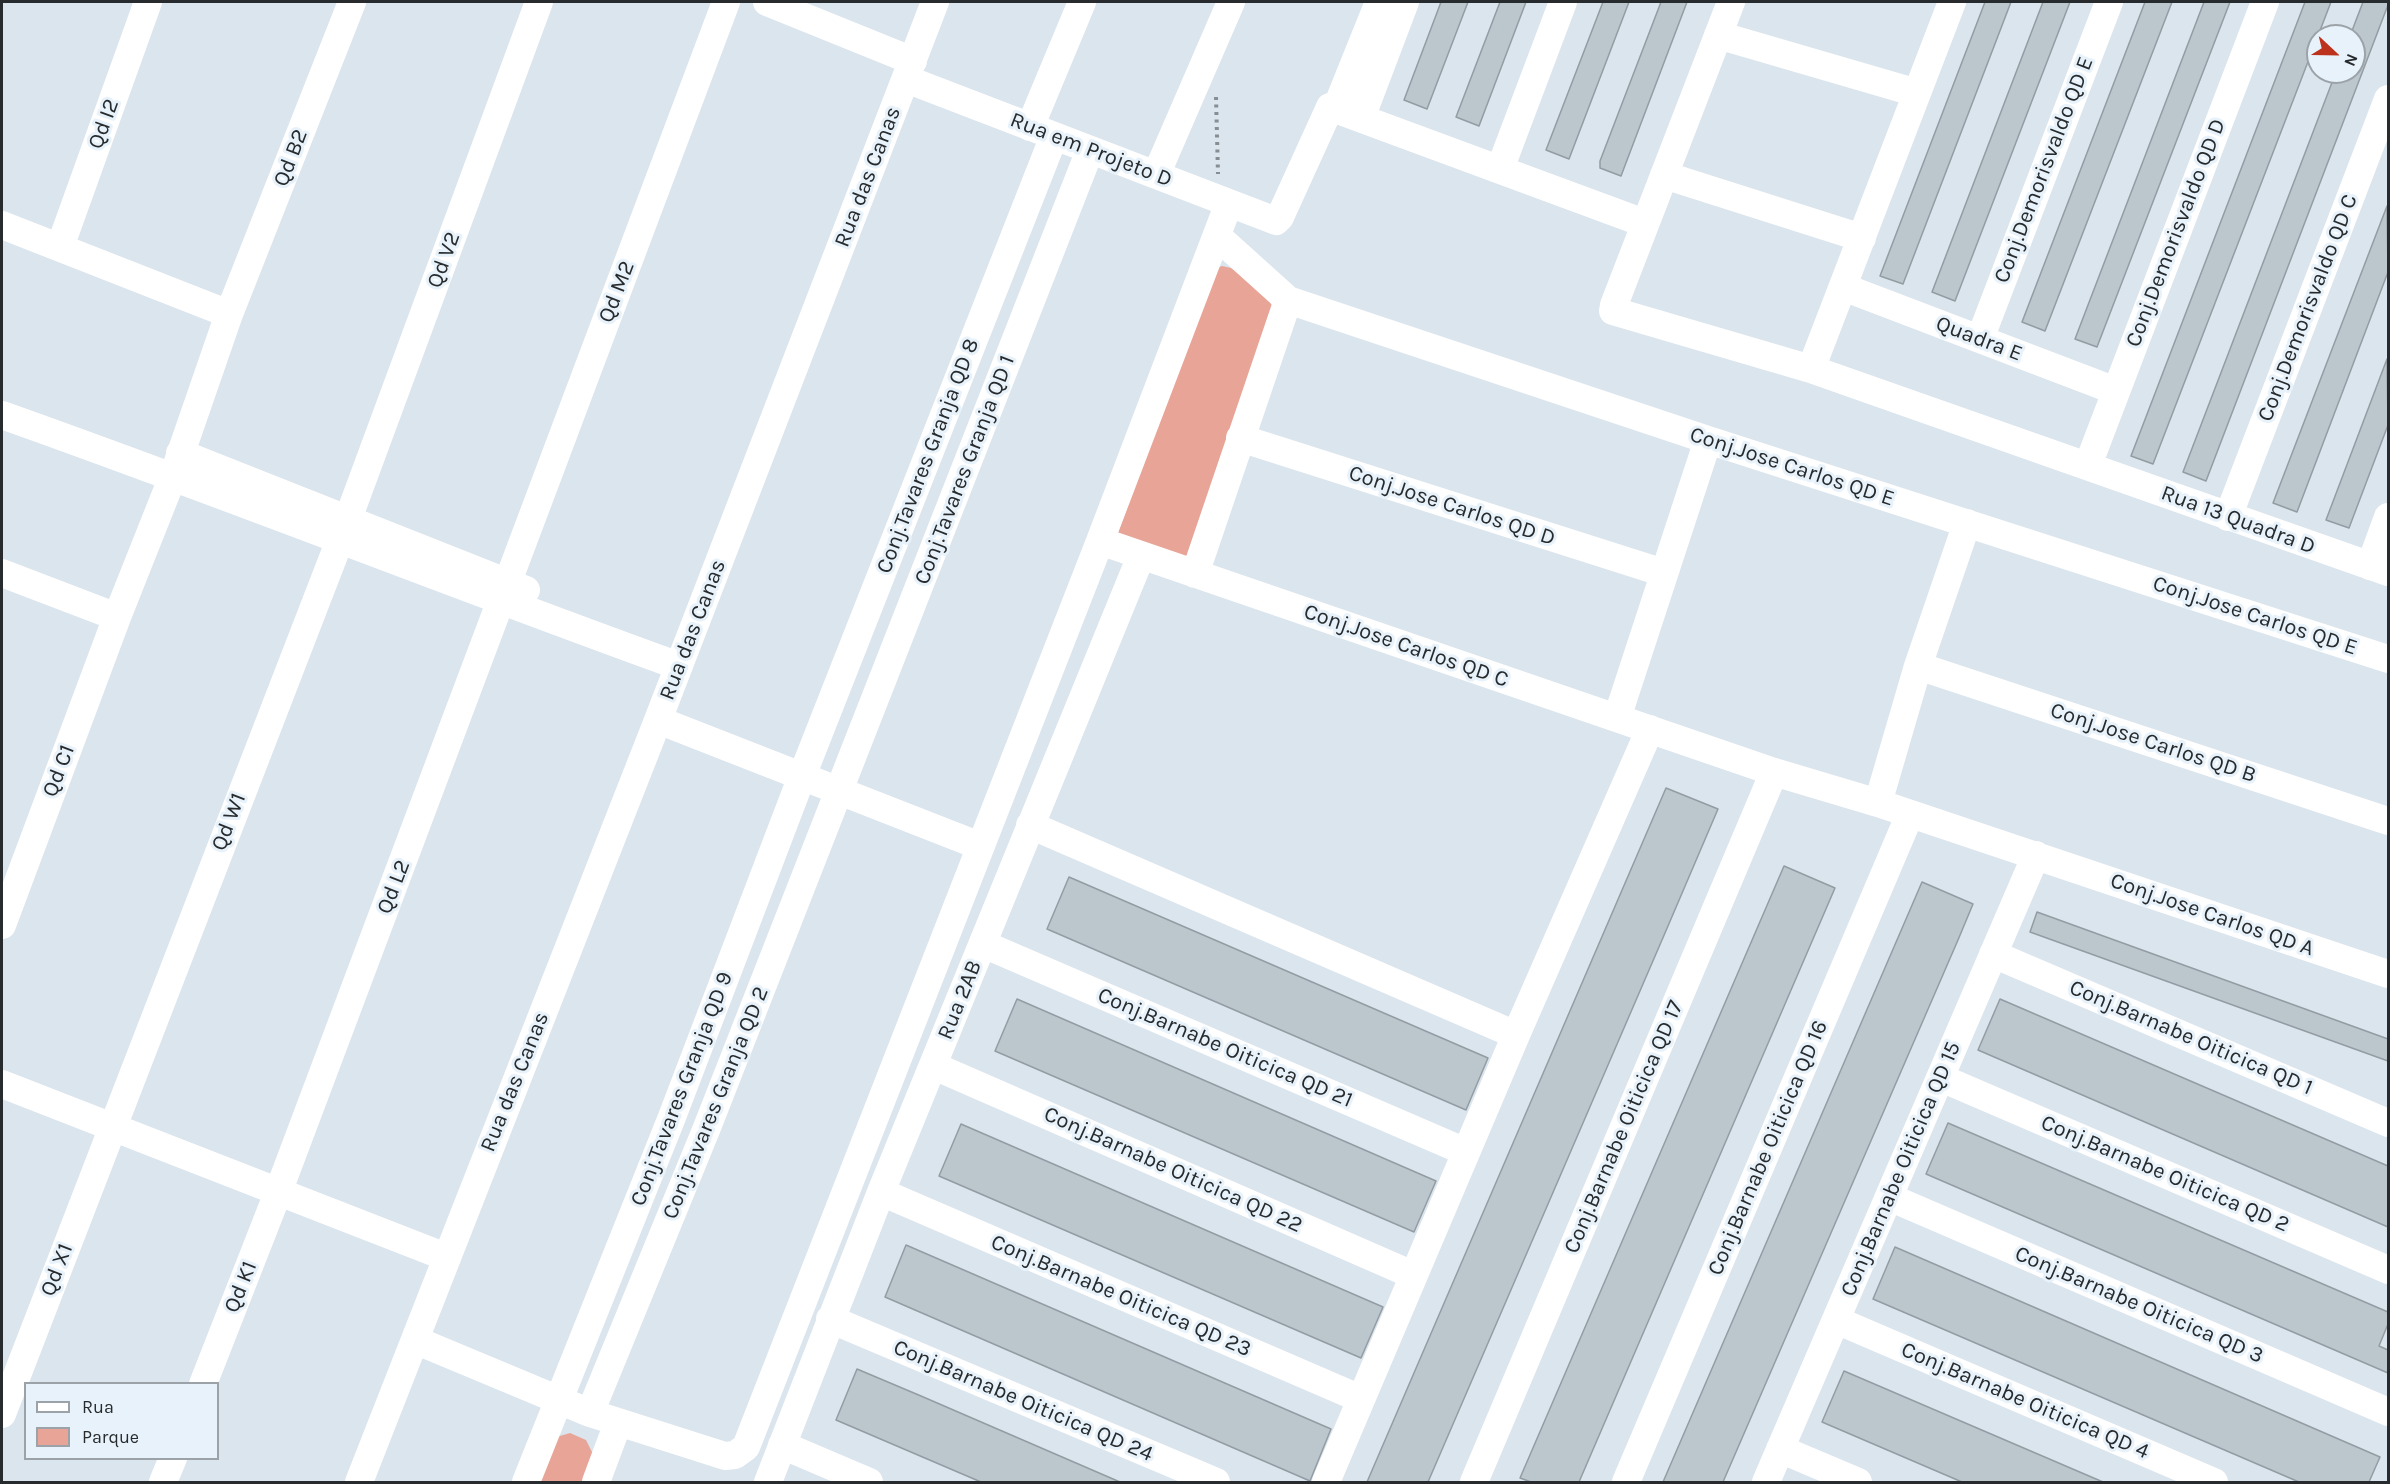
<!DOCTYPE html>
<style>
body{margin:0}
#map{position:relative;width:2390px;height:1484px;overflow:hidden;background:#dbe5ed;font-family:Karla,sans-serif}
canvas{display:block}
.frame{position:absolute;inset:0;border:3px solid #272b2d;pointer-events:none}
.legend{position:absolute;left:24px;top:1382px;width:195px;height:78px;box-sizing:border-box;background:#e8f2fa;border:2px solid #9ba2a8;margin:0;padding:8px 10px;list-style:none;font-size:18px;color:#272b2d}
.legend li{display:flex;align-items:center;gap:12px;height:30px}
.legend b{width:30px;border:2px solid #9ba2a8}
.north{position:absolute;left:2306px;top:24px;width:60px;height:60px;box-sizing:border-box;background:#e8f2fa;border:2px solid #9ba2a8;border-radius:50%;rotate:112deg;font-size:16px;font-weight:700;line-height:24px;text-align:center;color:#272b2d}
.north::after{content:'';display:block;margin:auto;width:21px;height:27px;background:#bd321c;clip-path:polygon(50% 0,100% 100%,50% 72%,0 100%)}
</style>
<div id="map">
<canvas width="2390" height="1484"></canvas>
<div class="frame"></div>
<ul class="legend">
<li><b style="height:8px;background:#fff"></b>Rua</li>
<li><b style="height:16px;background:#e8a597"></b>Parque</li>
</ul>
<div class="north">N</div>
</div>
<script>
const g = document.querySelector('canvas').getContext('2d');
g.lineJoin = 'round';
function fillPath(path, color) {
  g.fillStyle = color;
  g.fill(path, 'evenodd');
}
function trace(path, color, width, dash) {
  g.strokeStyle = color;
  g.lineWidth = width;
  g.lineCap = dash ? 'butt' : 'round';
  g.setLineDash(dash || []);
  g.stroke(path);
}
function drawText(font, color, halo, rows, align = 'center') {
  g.font = font + ' Karla,sans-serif';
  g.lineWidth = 6;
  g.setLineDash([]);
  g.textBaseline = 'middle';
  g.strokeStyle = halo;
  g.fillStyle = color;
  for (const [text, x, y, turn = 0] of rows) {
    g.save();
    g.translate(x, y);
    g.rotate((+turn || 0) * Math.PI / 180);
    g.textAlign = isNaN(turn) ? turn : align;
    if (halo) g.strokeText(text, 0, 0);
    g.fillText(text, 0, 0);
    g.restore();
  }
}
fillPath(new Path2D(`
 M 1222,266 L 1231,268 L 1264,290 L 1273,308 L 1188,563 L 1116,538 L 1217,268 Z
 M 570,1433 L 586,1440 L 594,1456 L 587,1482 L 536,1482 L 553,1438 Z`), '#e8a597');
const building = new Path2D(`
 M 1441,2 L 1468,2 L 1427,109 L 1404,100 Z
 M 1500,2 L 1526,2 L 1479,126 L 1456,117 Z
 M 1603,2 L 1629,2 L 1569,159 L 1546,150 Z
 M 1661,2 L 1687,2 L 1621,176 L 1600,168 L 1600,161 Z
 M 1985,2 L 2011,2 L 1903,284 L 1880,276 Z
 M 2043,2 L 2070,2 L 1955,301 L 1932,292 Z
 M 2145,2 L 2172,2 L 2045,331 L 2022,322 Z
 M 2204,2 L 2230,2 L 2097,347 L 2075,339 Z
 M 2305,2 L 2331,2 L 2153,464 L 2131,456 Z
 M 2363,2 L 2388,2 L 2388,5 L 2206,481 L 2183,472 L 2336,72 L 2354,72 L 2354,36 L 2350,36 Z
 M 2387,206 L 2388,272 L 2297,512 L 2273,503 Z
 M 2387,359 L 2388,425 L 2349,528 L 2326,520 Z
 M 1666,788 L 1718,809 L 1665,933 L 1428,1482 L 1367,1482 Z
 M 1784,866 L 1835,888 L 1579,1482 L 1531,1482 L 1520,1478 Z
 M 1069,877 L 1488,1058 L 1466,1110 L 1047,929 Z
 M 1922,882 L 1973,904 L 1958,940 L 1723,1482 L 1663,1482 Z
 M 2037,912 L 2388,1039 L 2388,1061 L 2030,932 Z
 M 1017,999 L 1436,1181 L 1414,1232 L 995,1051 Z
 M 2000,999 L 2388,1166 L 2388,1227 L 1978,1050 Z
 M 1948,1123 L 2388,1312 L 2388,1324 L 2379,1346 L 2388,1350 L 2388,1373 L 1926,1174 Z
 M 961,1124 L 1383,1307 L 1361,1358 L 939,1176 Z
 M 906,1245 L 1331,1429 L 1310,1481 L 885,1297 Z
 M 1895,1247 L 2380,1457 L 2369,1482 L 2299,1482 L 1873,1299 Z
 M 857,1369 L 921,1396 L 1120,1482 L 981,1482 L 836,1420 Z
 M 1844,1371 L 2103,1482 L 1962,1482 L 1822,1422 Z`);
fillPath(building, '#bcc6cd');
trace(building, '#939ca3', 1.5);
trace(new Path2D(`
 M 1216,97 L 1218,174`), '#868d93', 4, [3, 4.5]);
trace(new Path2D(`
 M 767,2 L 913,61
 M 1731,2 L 1614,305 L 1613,311 L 1811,369 L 2388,572
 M 1718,35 L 1917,93
 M 906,79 L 1276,221 L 1280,217 L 1330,107 L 1644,223
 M 1336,109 L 1379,2
 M 1361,118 L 1405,2
 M 1030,127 L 1082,2
 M 1500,169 L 1563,2
 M 1156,175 L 1231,2
 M 1664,175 L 1862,238
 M 2,225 L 229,314
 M 1217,236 L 1288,300 L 1708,440 L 2388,659
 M 60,247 L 148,2
 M 1843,287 L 2116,391
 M 1980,339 L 2109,2
 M 1811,369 L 1952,2
 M 2,415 C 228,495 452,584 679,666
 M 1240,438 L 1664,573
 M 180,453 L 526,590
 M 2088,465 L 2265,2
 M 2228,517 L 2388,99
 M 1100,541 L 1774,772 L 1878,803 L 2388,974
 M 2370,566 L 2388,517
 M 2,573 L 117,617
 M 1195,574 L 1288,300
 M 1918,666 L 2388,821
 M 1617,718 L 1708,440
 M 658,720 L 980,846
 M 1878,803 L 1918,666 L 1967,523
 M 1030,825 L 1516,1035
 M 2,925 L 117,617 L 173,476 L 229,314 L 352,2
 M 983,944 L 1466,1152
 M 1993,954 L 2388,1123
 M 934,1066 L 1413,1275
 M 1941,1078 L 2388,1270
 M 2,1084 L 446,1257
 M 881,1192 L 1361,1399
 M 1889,1197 L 2388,1412
 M 830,1319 L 1216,1482
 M 1836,1320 L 2214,1482
 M 415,1340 L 590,1413 L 725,1456 L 735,1455 L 746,1447 L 1100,541 L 1229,203
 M 203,1384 L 279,1190 L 726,2
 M 590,1413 L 706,1130 L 1090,150
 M 2,1414 L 348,519 L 539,2
 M 782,1445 L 869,1482
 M 1780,1449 L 1858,1482
 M 163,1482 L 173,1458
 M 359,1482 L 658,720 L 935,2
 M 526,1482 L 672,1117 L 802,776 L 1054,136
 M 596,1482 L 618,1423
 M 768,1482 L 881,1192 L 1141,556
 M 1326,1482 L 1516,1035 L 1650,729
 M 1474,1482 L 1774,772
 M 1626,1482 L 1910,814
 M 1766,1482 L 2036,855`), '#fff', 28);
drawText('22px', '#272b2d', '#e8f2fa', [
 ["Qd I2",104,124,-70],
 ["Rua em Projeto D",1091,150,21],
 ["Qd B2",291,158,-69],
 ["Conj.Demorisvaldo QD E",2044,170,-69],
 ["Rua das Canas",868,177,-69],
 ["Conj.Demorisvaldo QD D",2176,233,-69],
 ["Qd V2",444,260,-70],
 ["Qd M2",617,292,-69],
 ["Conj.Demorisvaldo QD C",2308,308,-69],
 ["Quadra E",1979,339,21],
 ["Conj.Tavares Granja QD 8",928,456,-69],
 ["Conj.Jose Carlos QD E",1792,467,18],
 ["Conj.Tavares Granja QD 1",965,470,-69],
 ["Conj.Jose Carlos QD D",1452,506,18],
 ["Rua 13 Quadra D",2238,520,20],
 ["Conj.Jose Carlos QD E",2255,616,18],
 ["Rua das Canas",693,630,-69],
 ["Conj.Jose Carlos QD C",1406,646,19],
 ["Conj.Jose Carlos QD B",2153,743,18],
 ["Qd C1",59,771,-69],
 ["Qd W1",229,822,-69],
 ["Qd L2",394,887,-69],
 ["Conj.Jose Carlos QD A",2212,915,19],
 ["Rua 2AB",960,1000,-68],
 ["Conj.Barnabe Oiticica QD 1",2191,1038,23],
 ["Conj.Barnabe Oiticica QD 21",1225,1048,23],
 ["Rua das Canas",515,1082,-68],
 ["Conj.Tavares Granja QD 9",682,1089,-69],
 ["Conj.Tavares Granja QD 2",716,1103,-68],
 ["Conj.Barnabe Oiticica QD 17",1624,1127,-67],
 ["Conj.Barnabe Oiticica QD 16",1768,1148,-67],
 ["Conj.Barnabe Oiticica QD 15",1901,1169,-67],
 ["Conj.Barnabe Oiticica QD 22",1173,1170,24],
 ["Conj.Barnabe Oiticica QD 2",2165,1174,23],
 ["Qd X1",57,1270,-69],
 ["Qd K1",241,1287,-68],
 ["Conj.Barnabe Oiticica QD 23",1121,1296,23],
 ["Conj.Barnabe Oiticica QD 3",2139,1305,23],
 ["Conj.Barnabe Oiticica QD 24",1023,1401,23],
 ["Conj.Barnabe Oiticica QD 4",2025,1401,23]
]);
</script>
